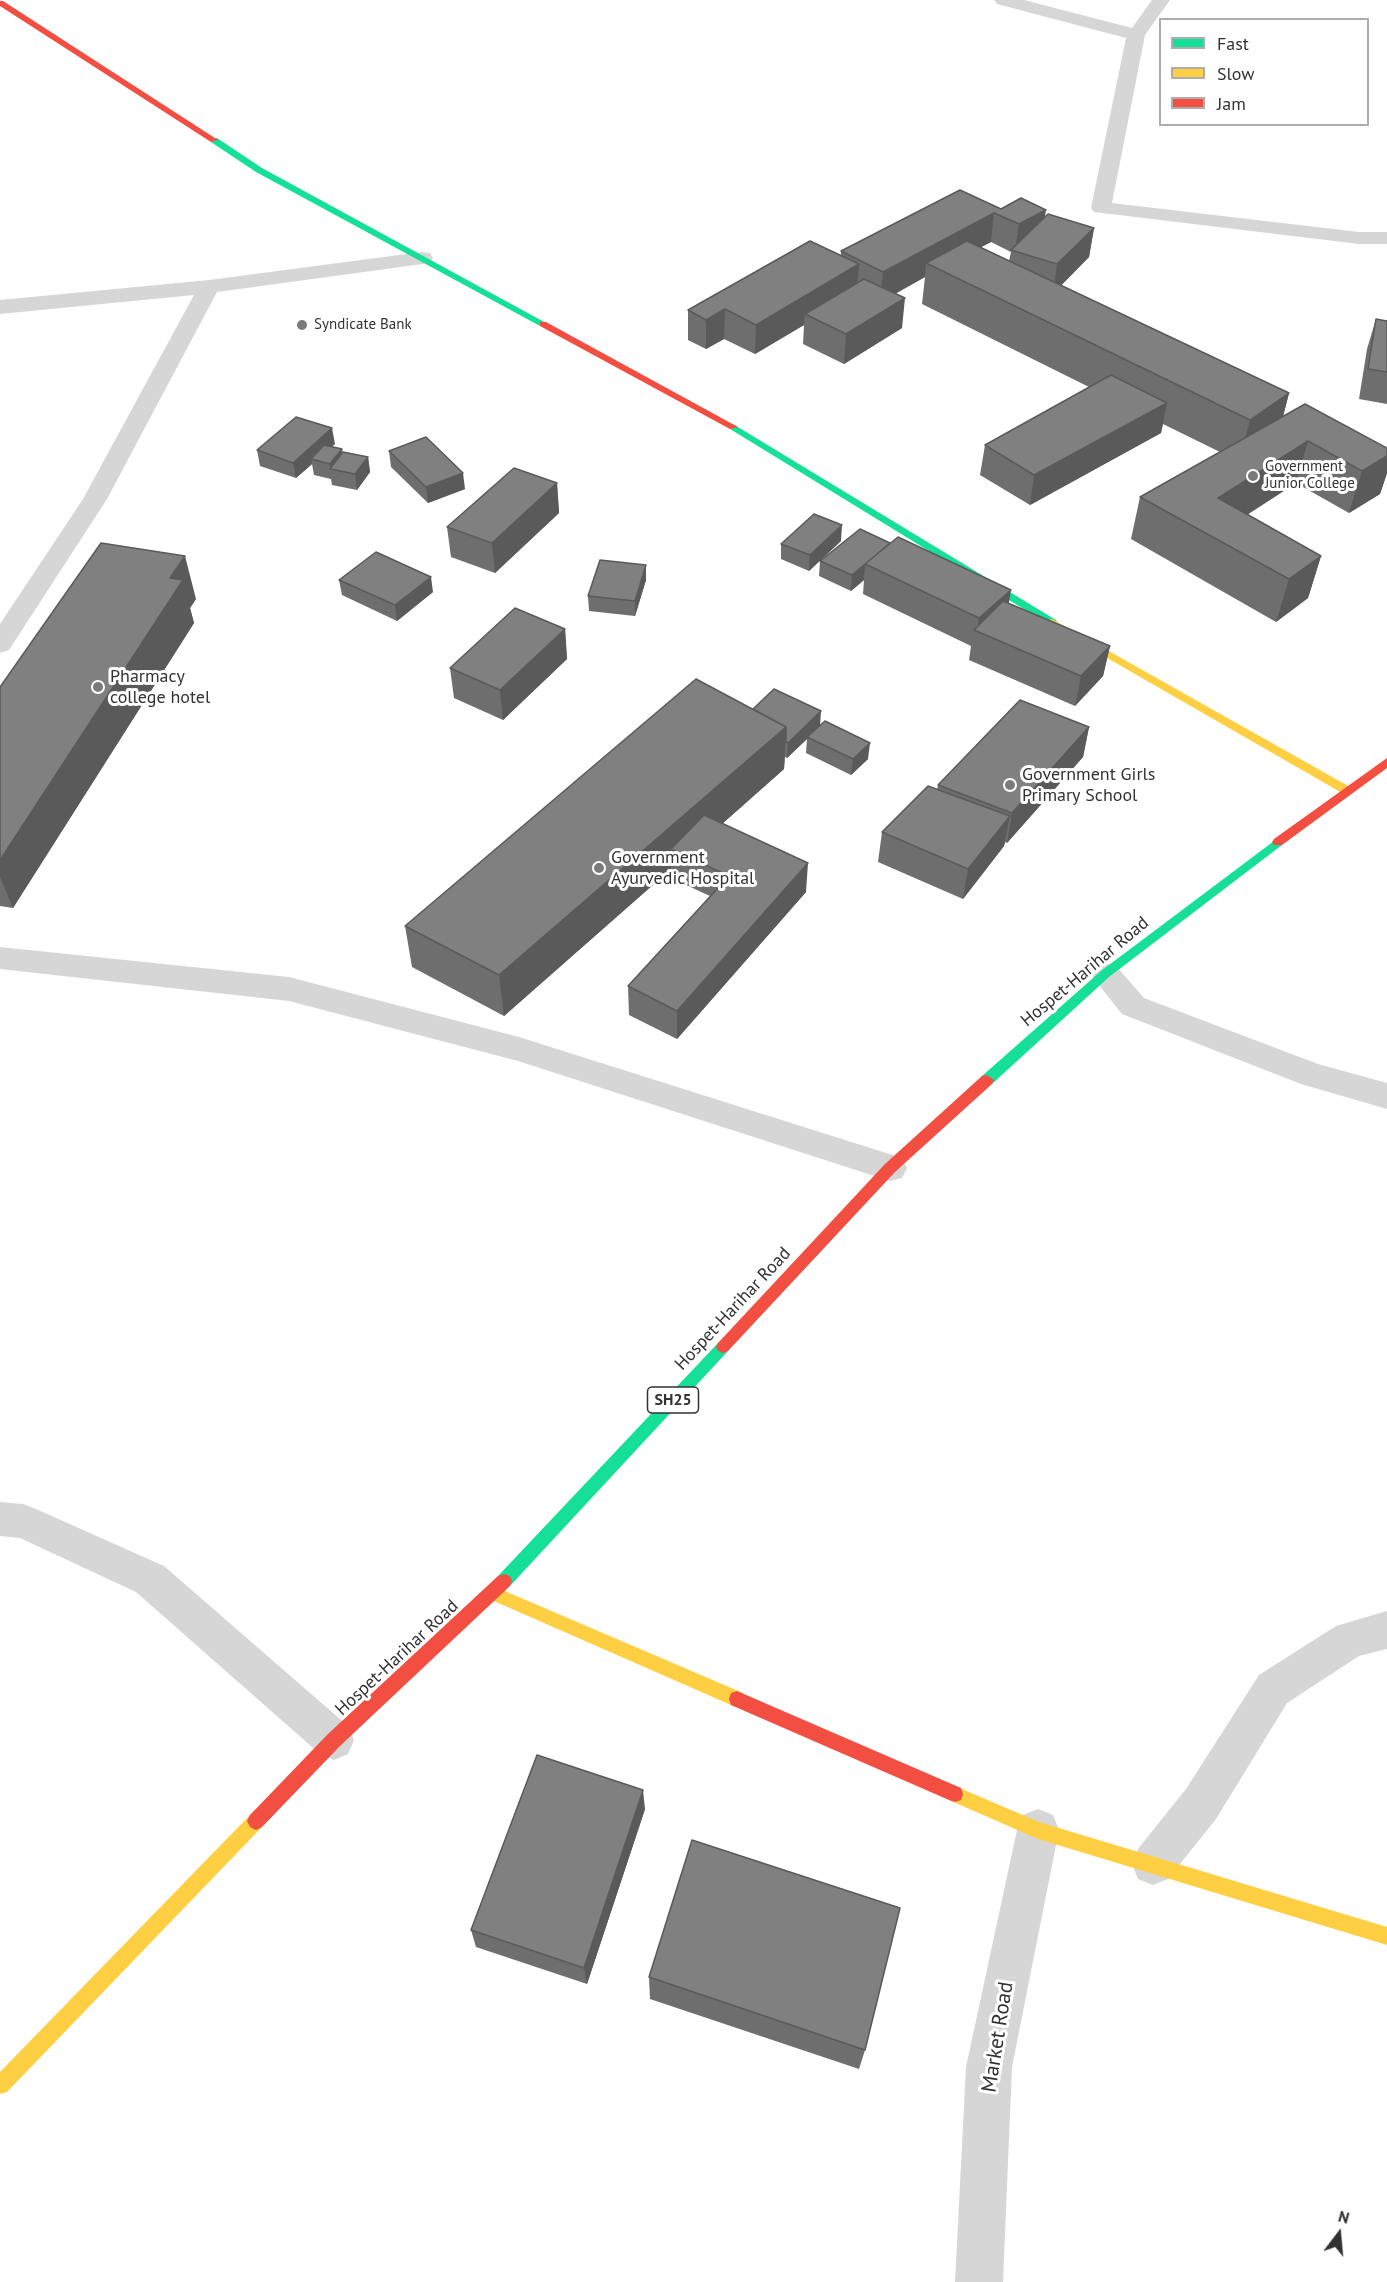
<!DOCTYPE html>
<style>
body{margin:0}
#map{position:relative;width:1387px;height:2282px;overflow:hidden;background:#fff;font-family:"PT Sans",sans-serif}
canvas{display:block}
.legend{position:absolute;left:1159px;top:18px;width:210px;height:108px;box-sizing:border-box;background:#fff;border:2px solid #adadad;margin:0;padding:8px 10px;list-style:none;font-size:18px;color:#323232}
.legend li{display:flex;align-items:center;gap:12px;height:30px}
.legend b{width:30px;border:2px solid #adadad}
.north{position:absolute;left:1309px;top:2204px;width:60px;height:60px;-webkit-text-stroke:4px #fff;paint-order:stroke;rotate:16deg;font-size:16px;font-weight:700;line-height:24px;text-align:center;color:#323232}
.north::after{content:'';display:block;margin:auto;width:21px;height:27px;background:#323232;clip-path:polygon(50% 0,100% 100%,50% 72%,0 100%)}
</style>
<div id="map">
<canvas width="1387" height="2282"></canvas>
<ul class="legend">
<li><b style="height:8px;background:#16e098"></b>Fast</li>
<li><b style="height:8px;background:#ffcf43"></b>Slow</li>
<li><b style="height:8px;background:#f24e42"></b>Jam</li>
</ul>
<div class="north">N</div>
</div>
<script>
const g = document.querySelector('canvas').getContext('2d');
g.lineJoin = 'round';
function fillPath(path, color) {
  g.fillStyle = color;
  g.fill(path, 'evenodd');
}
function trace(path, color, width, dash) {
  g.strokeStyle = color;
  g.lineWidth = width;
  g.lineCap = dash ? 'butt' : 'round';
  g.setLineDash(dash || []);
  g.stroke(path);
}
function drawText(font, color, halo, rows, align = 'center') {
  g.font = font + ' "PT Sans",sans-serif';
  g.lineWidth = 6;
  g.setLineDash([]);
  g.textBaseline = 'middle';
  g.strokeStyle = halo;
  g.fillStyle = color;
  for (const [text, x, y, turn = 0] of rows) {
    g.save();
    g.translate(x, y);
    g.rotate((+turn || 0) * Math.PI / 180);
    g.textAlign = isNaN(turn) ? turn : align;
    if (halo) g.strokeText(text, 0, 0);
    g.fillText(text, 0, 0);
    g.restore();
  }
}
fillPath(new Path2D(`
 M 994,0 L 1024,0 L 1132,28 L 1152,0 L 1170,0 L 1145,35 L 1112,203 L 1359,232 L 1387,232 L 1387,244 L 1359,244 L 1094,212 L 1091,208 L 1126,38 L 997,4 Z
 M 422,252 L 430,253 L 433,258 L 430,263 L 217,292 L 107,499 L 9,650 L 0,653 L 0,624 L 83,499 L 194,295 L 0,314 L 0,300 L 209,280 Z
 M 0,947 L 289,977 L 519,1037 L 902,1158 L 907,1168 L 902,1178 L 890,1181 L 518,1061 L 289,1001 L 0,969 Z
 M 1105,963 L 1116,966 L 1144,998 L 1318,1064 L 1387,1083 L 1387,1109 L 1301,1084 L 1122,1014 L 1090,974 L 1094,966 Z
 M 0,1502 L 23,1504 L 36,1509 L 164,1566 L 348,1726 L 354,1740 L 348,1754 L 334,1760 L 320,1754 L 136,1592 L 20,1538 L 0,1536 Z
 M 1387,1611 L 1387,1649 L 1359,1656 L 1287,1703 L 1216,1819 L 1168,1879 L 1153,1885 L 1138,1879 L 1132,1864 L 1138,1849 L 1186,1789 L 1259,1675 L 1336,1626 Z
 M 1038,1809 L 1053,1815 L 1059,1830 L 1012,2067 L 1003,2282 L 955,2282 L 966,2067 L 1017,1830 L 1023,1815 Z`), '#d6d6d6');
fillPath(new Path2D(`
 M 211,138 L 217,138 L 262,168 L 548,324 L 540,326 L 256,172 L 211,142 Z
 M 733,424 L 1056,620 L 1057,622 L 1052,625 L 1048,624 L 730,429 L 728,427 Z
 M 1278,838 L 1284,842 L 1282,845 L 1109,977 L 992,1084 L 982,1084 L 980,1080 L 982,1076 L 1101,971 Z
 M 723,1341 L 728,1343 L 730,1347 L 728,1351 L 510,1586 L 504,1588 L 498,1586 L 496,1581 L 498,1576 L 718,1343 Z`), '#16e098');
fillPath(new Path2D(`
 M 1052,619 L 1350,787 L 1352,790 L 1350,793 L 1342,793 L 1048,624 L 1048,620 Z
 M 493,1586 L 743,1693 L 745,1699 L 743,1705 L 737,1707 L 731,1705 L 487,1598 L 485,1593 L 487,1588 Z
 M 955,1786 L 1039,1822 L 1387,1927 L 1387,1945 L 1038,1839 L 949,1800 L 947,1794 L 949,1788 Z
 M 256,1812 L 262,1815 L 265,1821 L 262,1827 L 7,2092 L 0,2094 L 0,2072 L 250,1815 Z`), '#ffcf43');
fillPath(new Path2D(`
 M 0,1 L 3,1 L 218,140 L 211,142 L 0,6 Z
 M 540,322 L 546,322 L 738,427 L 730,429 L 540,326 Z
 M 1387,758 L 1387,768 L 1282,845 L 1274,845 L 1272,842 L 1274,839 Z
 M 987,1075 L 994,1080 L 992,1084 L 895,1172 L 728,1351 L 723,1353 L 718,1351 L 716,1347 L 718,1343 L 885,1164 L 982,1076 Z
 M 504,1574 L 510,1576 L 512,1581 L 510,1586 L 340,1746 L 262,1827 L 256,1830 L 250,1827 L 247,1821 L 250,1815 L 328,1734 L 498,1576 Z
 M 737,1691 L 961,1788 L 963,1794 L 961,1800 L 955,1802 L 949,1800 L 731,1705 L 729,1699 L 731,1693 Z`), '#f24e42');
fillPath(new Path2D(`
 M 1001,209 L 1094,228 L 1089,257 L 1061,285 L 1289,393 L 1283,417 L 1387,448 L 1387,473 L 1380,494 L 1349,513 L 1296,483 L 1248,514 L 1321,556 L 1308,598 L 1276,622 L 1131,539 L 1140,497 L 1220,452 L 1163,424 L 1161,433 L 1030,505 L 980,475 L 985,445 L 1089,387 L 922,304 L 925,277 L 895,294 L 902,328 L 844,364 L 803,344 L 804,325 L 755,354 L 724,339 L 706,349 L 688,340 L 688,310 L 841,255 L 841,251 ZM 991,242 L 1011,252 L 1009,261 L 980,247 Z
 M 1376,319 L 1387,321 L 1387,404 L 1359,399 L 1367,349 Z
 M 335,444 L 332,446 L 343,452 L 368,457 L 370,472 L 357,490 L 332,485 L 331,479 L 314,475 L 312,464 L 296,478 L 260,466 L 257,450 Z
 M 389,451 L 465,489 L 428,503 L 391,467 Z
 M 557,483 L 559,513 L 495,573 L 451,557 L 447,527 Z
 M 860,529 L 1009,604 L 1110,646 L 1103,676 L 1075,706 L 969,660 L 971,646 L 863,594 L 864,580 L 851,591 L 819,576 L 820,561 Z
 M 841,541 L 809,571 L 781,559 L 781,544 Z
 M 339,580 L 433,592 L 397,621 L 342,595 Z
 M 646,580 L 635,616 L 589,611 L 588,596 Z
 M 196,599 L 190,608 L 194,623 L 13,908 L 0,906 L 0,687 Z
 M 565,629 L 567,659 L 503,720 L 454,698 L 450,668 Z
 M 753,709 L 820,725 L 868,759 L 851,775 L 806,753 L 807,739 L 787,758 L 785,757 L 784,769 L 723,823 L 806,892 L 677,1039 L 629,1015 L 628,986 L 710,896 L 671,878 L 671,869 L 504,1016 L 412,967 L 405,926 Z
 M 1089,727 L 1083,757 L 1007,843 L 1005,842 L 1004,846 L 963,899 L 878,862 L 882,832 L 937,790 L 938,785 Z
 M 645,1809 L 587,1984 L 476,1947 L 471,1930 Z
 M 649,1977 L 865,2050 L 859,2069 L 650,1999 Z`), '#6e6e6e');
fillPath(new Path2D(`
 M 1046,210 L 1041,239 L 1015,251 L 1019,224 Z
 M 994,213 L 991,242 L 940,269 L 926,263 L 925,277 L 880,302 L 883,272 Z
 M 1094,228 L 1089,257 L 1053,294 L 1057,264 Z
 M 859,264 L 857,293 L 805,314 L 804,325 L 755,354 L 756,325 Z
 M 905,298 L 902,328 L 844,364 L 846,334 Z
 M 725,309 L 724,339 L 706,349 L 706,320 Z
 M 1289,393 L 1278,435 L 1239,462 L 1250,420 Z
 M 1167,403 L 1161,433 L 1030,505 L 1034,475 Z
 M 332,428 L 335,444 L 316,460 L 311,459 L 312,464 L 296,478 L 293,463 Z
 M 1308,441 L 1296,483 L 1213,537 L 1218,498 Z
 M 342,449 L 345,464 L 331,470 L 330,464 Z
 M 1387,456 L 1387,473 L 1380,494 L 1349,513 L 1362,471 Z
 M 368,457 L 370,472 L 357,490 L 355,474 Z
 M 463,473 L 465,489 L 428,503 L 426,487 Z
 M 557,483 L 559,513 L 495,573 L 492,543 Z
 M 842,525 L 841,541 L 809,571 L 810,555 Z
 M 185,556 L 196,599 L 190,608 L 194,623 L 13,908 L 0,877 L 0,860 L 170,578 Z
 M 1321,556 L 1308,598 L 1276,622 L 1289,579 Z
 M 646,565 L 646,580 L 635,616 L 635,601 Z
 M 865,565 L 864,580 L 851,591 L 852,575 Z
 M 431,577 L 433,592 L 397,621 L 395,605 Z
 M 1011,590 L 1006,620 L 977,631 L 979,618 Z
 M 565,629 L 567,659 L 503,720 L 500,690 Z
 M 1110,646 L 1103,676 L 1075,706 L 1081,676 Z
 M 821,711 L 820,727 L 807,737 L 807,739 L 787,758 L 788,743 Z
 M 786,727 L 784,769 L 686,856 L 671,849 L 671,869 L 504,1016 L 499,975 Z
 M 1089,727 L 1083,757 L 1007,843 L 1012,813 Z
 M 870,743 L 868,759 L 851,775 L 853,759 Z
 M 1010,816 L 1004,846 L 963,899 L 968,869 Z
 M 808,863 L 806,892 L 677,1039 L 677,1011 Z
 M 643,1790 L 645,1809 L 587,1984 L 584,1968 Z`), '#5a5a5a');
const building = new Path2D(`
 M 960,190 L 1001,209 L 1021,198 L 1046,210 L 1019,224 L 994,213 L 883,272 L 841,251 Z
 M 1048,214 L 1094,228 L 1057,264 L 1011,250 Z
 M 810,241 L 859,264 L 756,325 L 725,309 L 706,320 L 688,310 Z
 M 967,241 L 1289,393 L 1250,420 L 926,263 Z
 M 864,279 L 905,298 L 846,334 L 805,314 Z
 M 1376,319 L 1387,321 L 1387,372 L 1368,369 Z
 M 1111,375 L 1167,403 L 1034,475 L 985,445 Z
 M 1305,404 L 1387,448 L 1387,456 L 1362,471 L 1308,441 L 1218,498 L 1321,556 L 1289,579 L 1140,497 Z
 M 296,417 L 332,428 L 293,463 L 257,450 Z
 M 426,437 L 463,473 L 426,487 L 389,451 Z
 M 324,445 L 342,449 L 330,464 L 311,459 Z
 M 343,452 L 368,457 L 355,474 L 330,469 Z
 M 514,468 L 557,483 L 492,543 L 447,527 Z
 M 814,514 L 842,525 L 810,555 L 781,544 Z
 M 860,529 L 890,543 L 852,575 L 820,561 Z
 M 898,537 L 1011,590 L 979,618 L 865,564 Z
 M 101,543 L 185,556 L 170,578 L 183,580 L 0,860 L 0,687 Z
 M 376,552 L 431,577 L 395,605 L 339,580 Z
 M 600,560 L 646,565 L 635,601 L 588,596 Z
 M 1003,601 L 1110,646 L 1081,676 L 974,630 Z
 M 515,608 L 565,629 L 500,690 L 450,668 Z
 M 696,679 L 786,727 L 499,975 L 405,926 Z
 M 774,689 L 821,711 L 788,743 L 786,742 L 786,727 L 753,709 Z
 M 1020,700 L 1089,727 L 1012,813 L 938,785 Z
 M 825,721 L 870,743 L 853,759 L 807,737 Z
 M 928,786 L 1010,816 L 968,869 L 882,832 Z
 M 704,815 L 808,863 L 677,1011 L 628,986 L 729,876 L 671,849 Z
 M 537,1755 L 643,1790 L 584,1968 L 471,1930 Z
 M 692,1840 L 900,1908 L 865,2050 L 649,1977 Z`);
fillPath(building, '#808080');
trace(building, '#5a5a5a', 1.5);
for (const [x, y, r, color] of [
 [302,325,6,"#7a7a7a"],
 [1253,476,6,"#7a7a7a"],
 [98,687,6,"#7a7a7a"],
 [1010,785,6,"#7a7a7a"],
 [599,868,6,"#7a7a7a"]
]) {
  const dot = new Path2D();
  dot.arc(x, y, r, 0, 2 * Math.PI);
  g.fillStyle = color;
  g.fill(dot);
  trace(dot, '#fff', 2);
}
drawText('15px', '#323232', '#fff', [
 ["Syndicate Bank",314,325],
 ["Government",1265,467],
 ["Junior College",1265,484]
], 'left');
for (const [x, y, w] of [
 [673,1400,51]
]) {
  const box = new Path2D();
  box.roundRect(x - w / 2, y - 13, w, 26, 4.5);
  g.fillStyle = '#fff';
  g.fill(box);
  trace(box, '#323232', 1.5);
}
drawText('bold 16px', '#323232', null, [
 ["SH25",673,1400]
]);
drawText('18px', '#323232', '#fff', [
 ["Pharmacy",110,677],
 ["college hotel",110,698],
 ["Government Girls",1022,775],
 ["Primary School",1022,796],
 ["Government",611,858],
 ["Ayurvedic Hospital",611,879]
], 'left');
drawText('18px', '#323232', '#fff', [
 ["Hospet-Harihar Road",1085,972,-40],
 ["Hospet-Harihar Road",733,1309,-47],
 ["Hospet-Harihar Road",397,1658,-43]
]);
drawText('21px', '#323232', '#fff', [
 ["Market Road",998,2037,-81]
]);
</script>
